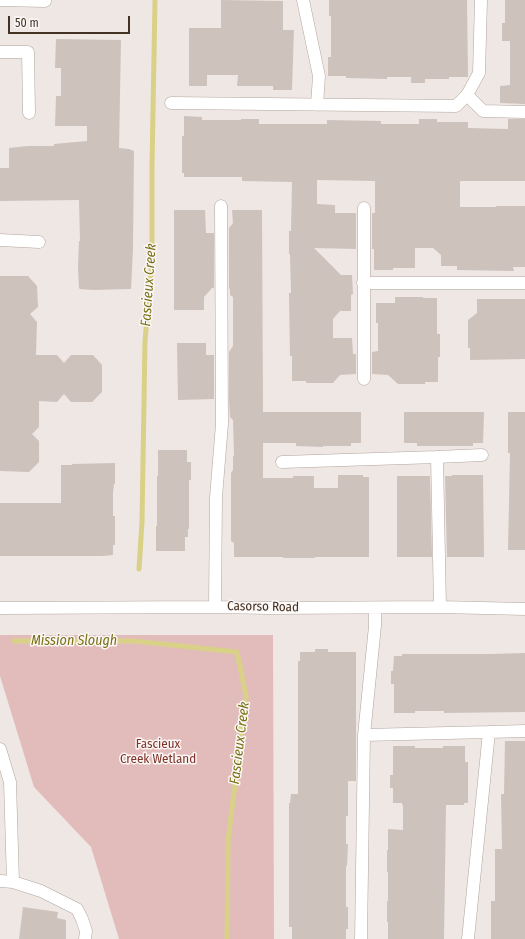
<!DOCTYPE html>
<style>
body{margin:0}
#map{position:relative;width:525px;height:939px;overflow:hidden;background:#efe7e4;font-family:"Fira Sans Condensed",sans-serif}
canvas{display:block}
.scale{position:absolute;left:8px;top:16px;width:122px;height:18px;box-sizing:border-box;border:2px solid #433121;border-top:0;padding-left:5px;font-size:12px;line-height:14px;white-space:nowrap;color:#433121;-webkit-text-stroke:3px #fbf7f6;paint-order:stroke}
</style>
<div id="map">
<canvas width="525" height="939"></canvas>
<div class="scale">50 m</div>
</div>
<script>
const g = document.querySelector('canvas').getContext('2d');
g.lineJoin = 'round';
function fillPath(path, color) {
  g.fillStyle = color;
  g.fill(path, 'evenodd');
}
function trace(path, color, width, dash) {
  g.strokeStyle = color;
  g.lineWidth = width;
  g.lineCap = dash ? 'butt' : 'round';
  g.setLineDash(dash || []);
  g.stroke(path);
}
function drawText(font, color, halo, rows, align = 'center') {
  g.font = font + ' "Fira Sans Condensed",sans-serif';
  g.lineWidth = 3;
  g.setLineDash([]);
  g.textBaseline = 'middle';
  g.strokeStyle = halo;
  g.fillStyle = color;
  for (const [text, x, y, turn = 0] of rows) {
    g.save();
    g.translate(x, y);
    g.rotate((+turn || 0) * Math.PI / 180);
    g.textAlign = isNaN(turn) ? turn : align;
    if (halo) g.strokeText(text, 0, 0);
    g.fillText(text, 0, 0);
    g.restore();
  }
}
fillPath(new Path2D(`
 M 0,635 L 273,635 L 274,939 L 119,939 L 91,847 L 34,787 L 0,676 Z`), '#e2bcbb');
trace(new Path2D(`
 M 139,569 L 142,522 L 145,341 L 152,260 L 152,167 L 155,0
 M 14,641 L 134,641 L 237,652 L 246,696 L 228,841 L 227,939`), '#d9d187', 5);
fillPath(new Path2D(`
 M 221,0 L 283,1 L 283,30 L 294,30 L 292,90 L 273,90 L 273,86 L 237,86 L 238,75 L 207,75 L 207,86 L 189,86 L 189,28 L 221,28 Z
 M 329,0 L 467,0 L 468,77 L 449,77 L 449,79 L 425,79 L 425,83 L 411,83 L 411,77 L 387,77 L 387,79 L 346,78 L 346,76 L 328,76 L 328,57 L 331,57 L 331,16 L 329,16 Z
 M 505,0 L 525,0 L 525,104 L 500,103 L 500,86 L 510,85 L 510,41 L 502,41 L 502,23 L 505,23 Z
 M 56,39 L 121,40 L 119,148 L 129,149 L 134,151 L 133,249 L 131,289 L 94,290 L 80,289 L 79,288 L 78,267 L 79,241 L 80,241 L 79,200 L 0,201 L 0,168 L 9,168 L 9,148 L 28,146 L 54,146 L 54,144 L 87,141 L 87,126 L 55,126 L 56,96 L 61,96 L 61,68 L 55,68 Z
 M 184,116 L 202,117 L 202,120 L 241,120 L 241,119 L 259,119 L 259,124 L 327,124 L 327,120 L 381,121 L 381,124 L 419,124 L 419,119 L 437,119 L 437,122 L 468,122 L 468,128 L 508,129 L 508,119 L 525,119 L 525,181 L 460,181 L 460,207 L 496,207 L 496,206 L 525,206 L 525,267 L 513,267 L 514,271 L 457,270 L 457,266 L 441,266 L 441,255 L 433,248 L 415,248 L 415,268 L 393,268 L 393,270 L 374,270 L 374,249 L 372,249 L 372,213 L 375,213 L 375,181 L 317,180 L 317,204 L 335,205 L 335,213 L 356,213 L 356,249 L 314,248 L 341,275 L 352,275 L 353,294 L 351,295 L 351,311 L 340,311 L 333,319 L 333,338 L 352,338 L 353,354 L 356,354 L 356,374 L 340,375 L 333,383 L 306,383 L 306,381 L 292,381 L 292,356 L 290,356 L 289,293 L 291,293 L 290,254 L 289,254 L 289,231 L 291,231 L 292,182 L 242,181 L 242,177 L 184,177 L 184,173 L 182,173 L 182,136 L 184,136 Z
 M 174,210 L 205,210 L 206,233 L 214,233 L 214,288 L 212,288 L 204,297 L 204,310 L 174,310 Z
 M 232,210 L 262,210 L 263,412 L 361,412 L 361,443 L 351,443 L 351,446 L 323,446 L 323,447 L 296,446 L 296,443 L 263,443 L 263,478 L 293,478 L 293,476 L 314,476 L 314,488 L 338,488 L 338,475 L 363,475 L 363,477 L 369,477 L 369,557 L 315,557 L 315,558 L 283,558 L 283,557 L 234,557 L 234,543 L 231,541 L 231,473 L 233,470 L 233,456 L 234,456 L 233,420 L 230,417 L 229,399 L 229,352 L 233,346 L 233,297 L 230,295 L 230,289 L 229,288 L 229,228 L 233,223 Z
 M 0,276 L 28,276 L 37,286 L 38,307 L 30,314 L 37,322 L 36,355 L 57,355 L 64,363 L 71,355 L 93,355 L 102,365 L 102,392 L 92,402 L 71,402 L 64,394 L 57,402 L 39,401 L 39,427 L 32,434 L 39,441 L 39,462 L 29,472 L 0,471 Z
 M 395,297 L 423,297 L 423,298 L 437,298 L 437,334 L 440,334 L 440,357 L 438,357 L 438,382 L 425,382 L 425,384 L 398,384 L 388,375 L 372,374 L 372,352 L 378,351 L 378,323 L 376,323 L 376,303 L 395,303 Z
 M 477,299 L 525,299 L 525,359 L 470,360 L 470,348 L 468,348 L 468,320 L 477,313 Z
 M 177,343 L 206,343 L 206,355 L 214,355 L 214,399 L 178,400 Z
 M 404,412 L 484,412 L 483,443 L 473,443 L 473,446 L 417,446 L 417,443 L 404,443 Z
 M 508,412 L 525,412 L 525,550 L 508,550 L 510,453 L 508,453 Z
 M 158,450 L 187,450 L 187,462 L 191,462 L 191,480 L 189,480 L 189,529 L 188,529 L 188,537 L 185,537 L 185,551 L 156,551 L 156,526 L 157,526 L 157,476 L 158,476 Z
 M 115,463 L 115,484 L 114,484 L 113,493 L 113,516 L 115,516 L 115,545 L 113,545 L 113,555 L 102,556 L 0,556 L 0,503 L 61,503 L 61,465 L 72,465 L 72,464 Z
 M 452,475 L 483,475 L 484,557 L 447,557 L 445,476 L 452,476 Z
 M 397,476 L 430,476 L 432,557 L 397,557 Z
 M 315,649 L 328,649 L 328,652 L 356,652 L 356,781 L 348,781 L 348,816 L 346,816 L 346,844 L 348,844 L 347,866 L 346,866 L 346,907 L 348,907 L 348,929 L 346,929 L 346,939 L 292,939 L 292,927 L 289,927 L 289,803 L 290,803 L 291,794 L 298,794 L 298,661 L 300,661 L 300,652 L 315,652 Z
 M 525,653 L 525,712 L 444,713 L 444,711 L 415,711 L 415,713 L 394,713 L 394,684 L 391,684 L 391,671 L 393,671 L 394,656 L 402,656 L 402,654 L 489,654 Z
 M 505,741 L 525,741 L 525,939 L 491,939 L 491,901 L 495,901 L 495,849 L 502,849 L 501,794 L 504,794 Z
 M 393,746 L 415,746 L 415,748 L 443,748 L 443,746 L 465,746 L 465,762 L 468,762 L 468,803 L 464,803 L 464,805 L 446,805 L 444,939 L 388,939 L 388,922 L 387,922 L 387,901 L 388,901 L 388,872 L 387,872 L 387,850 L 388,850 L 388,829 L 403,830 L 403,805 L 402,805 L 402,803 L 393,803 L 393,788 L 390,788 L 390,775 L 393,775 Z
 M 23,907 L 58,912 L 57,918 L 66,920 L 66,939 L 19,939 Z`), '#cdc2bc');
const minor = new Path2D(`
 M 0,0 L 45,1 L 45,0
 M 303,0 L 319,76 L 317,105
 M 0,52 L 28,52 L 29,113
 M 467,95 L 483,111 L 525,112
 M 171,103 L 456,106 L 467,95 L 479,73 L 481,0
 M 364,208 L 364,379
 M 0,240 L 39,242
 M 363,283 L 525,283
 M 437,457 L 482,455
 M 282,462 L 437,457 L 440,607
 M 215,607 L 216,497 L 222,424 L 221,206
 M 0,608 L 215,607 L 269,608 L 440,607 L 525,609
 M 375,608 L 375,626 L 364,735 L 489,732 L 468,939
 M 489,732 L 525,731
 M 0,749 L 10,782 L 13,882 L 0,881
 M 13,882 L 41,891 L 77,909 L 82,919 L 86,931 L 85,939
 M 361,939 L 364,735`);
trace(minor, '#b1a59e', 13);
trace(minor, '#fff', 12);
drawText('13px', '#433121', '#fbf7f6', [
 ["Casorso Road",263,607,1]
]);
drawText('13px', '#7f3227', '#fbf7f6', [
 ["Fascieux",158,744],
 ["Creek Wetland",158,759]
]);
drawText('italic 14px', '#7a7114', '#fbf7f6', [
 ["Fascieux Creek",149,285,-86],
 ["Mission Slough",74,641],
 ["Fascieux Creek",240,743,-83]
]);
</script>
